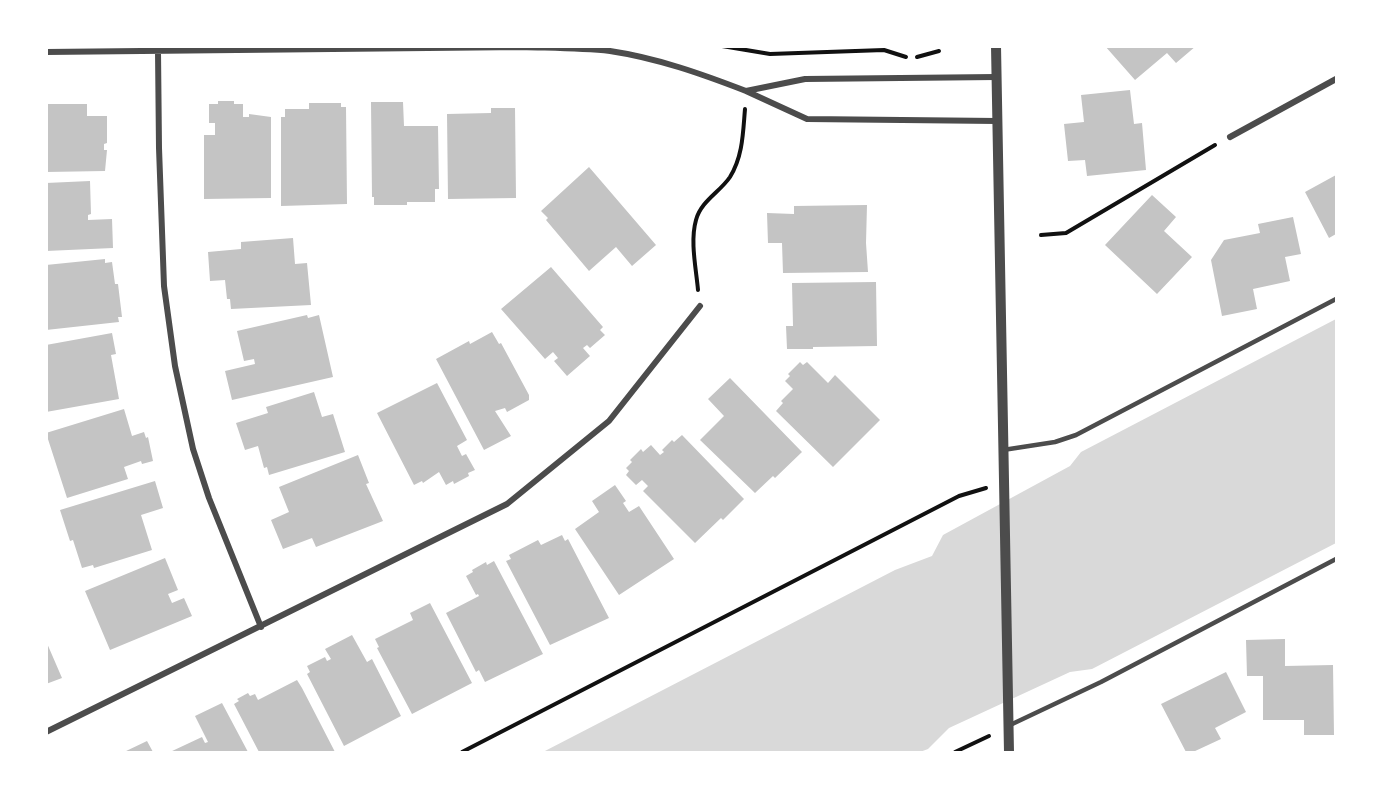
<!DOCTYPE html>
<style>
body{margin:0}
#map{position:relative;width:1383px;height:799px;overflow:hidden;background:#fff;font-family:Rubik,sans-serif}
canvas{display:block}
.frame{position:absolute;inset:0;border:48px solid #fff;pointer-events:none}
</style>
<div id="map">
<canvas width="1383" height="799"></canvas>
<div class="frame"></div>
</div>
<script>
const g = document.querySelector('canvas').getContext('2d');
g.lineJoin = 'round';
function fillPath(path, color) {
  g.fillStyle = color;
  g.fill(path, 'evenodd');
}
function trace(path, color, width, dash) {
  g.strokeStyle = color;
  g.lineWidth = width;
  g.lineCap = dash ? 'butt' : 'round';
  g.setLineDash(dash || []);
  g.stroke(path);
}
fillPath(new Path2D(`
 M 1336,319 L 1336,543 L 1092,669 L 1070,672 L 949,728 L 928,749 L 920,752 L 543,752 L 895,570 L 932,556 L 943,535 L 1070,466 L 1081,452 Z`), '#d9d9d9');
fillPath(new Path2D(`
 M 1105,46 L 1196,46 L 1176,63 L 1167,53 L 1135,80 Z
 M 1130,90 L 1134,124 L 1142,123 L 1146,170 L 1087,176 L 1085,160 L 1068,161 L 1064,124 L 1084,122 L 1081,95 Z
 M 218,101 L 234,101 L 234,104 L 243,104 L 243,117 L 249,117 L 249,114 L 271,117 L 271,198 L 204,199 L 204,135 L 215,135 L 215,123 L 209,123 L 209,104 L 218,104 Z
 M 371,102 L 403,102 L 404,126 L 438,126 L 439,189 L 435,189 L 435,202 L 407,202 L 407,205 L 374,205 L 374,197 L 372,197 Z
 M 309,103 L 341,103 L 341,107 L 346,107 L 347,204 L 281,206 L 281,117 L 285,117 L 285,109 L 309,109 Z
 M 46,104 L 87,104 L 87,116 L 107,116 L 107,143 L 104,144 L 104,150 L 107,150 L 105,171 L 46,172 Z
 M 491,108 L 515,108 L 516,198 L 448,199 L 447,114 L 491,113 Z
 M 589,167 L 656,245 L 632,266 L 616,247 L 589,271 L 546,220 L 548,218 L 541,211 Z
 M 1336,175 L 1336,234 L 1329,238 L 1305,192 Z
 M 90,181 L 91,214 L 88,215 L 88,220 L 112,219 L 113,248 L 46,251 L 46,183 Z
 M 1152,195 L 1176,217 L 1164,231 L 1192,257 L 1157,294 L 1105,245 Z
 M 867,205 L 866,243 L 868,272 L 783,273 L 782,243 L 768,243 L 767,213 L 794,214 L 794,206 Z
 M 1293,217 L 1301,254 L 1285,257 L 1290,281 L 1253,289 L 1257,309 L 1222,316 L 1211,260 L 1224,240 L 1260,233 L 1258,224 Z
 M 293,238 L 295,264 L 307,263 L 311,305 L 231,309 L 230,299 L 227,299 L 225,280 L 210,281 L 208,252 L 241,249 L 241,242 Z
 M 105,259 L 105,263 L 112,262 L 115,284 L 118,284 L 122,317 L 118,317 L 119,322 L 46,330 L 46,265 Z
 M 551,267 L 603,327 L 600,330 L 605,335 L 590,348 L 587,345 L 583,348 L 590,356 L 567,376 L 554,361 L 558,358 L 553,352 L 545,359 L 501,309 Z
 M 876,282 L 877,346 L 813,347 L 813,349 L 787,349 L 786,326 L 793,326 L 792,283 Z
 M 307,315 L 308,318 L 319,315 L 333,377 L 232,400 L 225,371 L 255,364 L 254,359 L 244,361 L 237,331 Z
 M 492,332 L 499,344 L 501,343 L 529,395 L 529,400 L 507,412 L 505,408 L 495,411 L 511,436 L 484,450 L 436,359 L 469,341 L 470,344 Z
 M 112,333 L 116,354 L 111,355 L 119,399 L 46,412 L 46,345 Z
 M 800,362 L 803,365 L 807,362 L 828,383 L 835,375 L 880,420 L 833,467 L 776,411 L 783,403 L 781,401 L 793,389 L 785,381 L 790,376 L 788,374 Z
 M 730,378 L 802,452 L 775,478 L 773,476 L 755,493 L 700,440 L 724,416 L 708,399 Z
 M 437,383 L 467,440 L 457,446 L 462,456 L 466,454 L 475,470 L 468,473 L 469,476 L 454,484 L 453,481 L 446,485 L 439,472 L 423,483 L 422,481 L 414,485 L 377,413 Z
 M 314,392 L 322,417 L 333,414 L 345,452 L 269,475 L 267,467 L 264,468 L 258,446 L 245,450 L 236,423 L 268,413 L 266,407 Z
 M 124,409 L 132,436 L 144,432 L 146,438 L 148,437 L 153,461 L 142,464 L 141,461 L 124,467 L 128,479 L 67,498 L 46,433 Z
 M 682,435 L 744,499 L 723,520 L 721,518 L 695,543 L 643,491 L 648,486 L 642,480 L 636,485 L 626,475 L 629,471 L 626,468 L 632,462 L 630,460 L 641,449 L 643,452 L 651,445 L 660,455 L 664,452 L 662,450 L 672,440 L 674,442 Z
 M 358,455 L 369,483 L 366,484 L 383,521 L 316,547 L 312,538 L 283,549 L 271,520 L 289,512 L 279,487 Z
 M 155,481 L 163,508 L 141,515 L 152,550 L 94,568 L 93,565 L 82,568 L 73,540 L 70,541 L 60,510 Z
 M 615,485 L 626,501 L 623,503 L 629,512 L 639,506 L 674,559 L 619,595 L 575,529 L 599,512 L 592,501 Z
 M 562,535 L 565,541 L 568,539 L 609,618 L 550,645 L 506,561 L 511,559 L 509,555 L 538,540 L 541,545 Z
 M 165,558 L 178,590 L 168,594 L 172,603 L 184,598 L 192,616 L 110,650 L 85,591 Z
 M 494,561 L 543,654 L 485,682 L 479,670 L 476,672 L 446,613 L 479,596 L 478,594 L 476,595 L 466,576 L 473,572 L 472,570 L 486,562 L 487,565 Z
 M 430,603 L 472,683 L 412,714 L 377,648 L 379,647 L 375,639 L 413,620 L 410,613 Z
 M 352,635 L 367,662 L 372,659 L 401,716 L 344,746 L 307,674 L 310,672 L 307,666 L 325,657 L 327,661 L 331,659 L 325,649 Z
 M 1285,639 L 1285,666 L 1333,665 L 1334,735 L 1304,735 L 1304,720 L 1263,720 L 1263,676 L 1247,676 L 1246,640 Z
 M 46,641 L 62,678 L 46,684 Z
 M 1226,672 L 1246,712 L 1215,728 L 1221,739 L 1193,752 L 1186,752 L 1161,704 Z
 M 297,680 L 302,688 L 335,752 L 259,752 L 234,704 L 239,701 L 237,699 L 248,693 L 250,696 L 255,694 L 258,700 Z
 M 222,703 L 248,752 L 170,752 L 202,737 L 205,743 L 208,742 L 195,716 Z
 M 147,741 L 153,752 L 124,752 Z`), '#c4c4c4');
trace(new Path2D(`
 M 722,46 L 770,54 L 884,50 L 906,57
 M 917,57 L 939,51
 M 1041,235 L 1066,233 L 1215,145
 M 698,290 C 696,268 690,241 696,220 C 701,201 720,192 730,177 C 743,156 743,132 745,109
 M 462,752 L 959,496 L 986,488
 M 955,752 L 989,736`), '#111', 4);
trace(new Path2D(`
 M 1003,450 L 1055,442 L 1076,435 L 1336,299
 M 1008,726 L 1101,682 L 1336,559`), '#4c4c4c', 4.5);
trace(new Path2D(`
 M 158,51 L 159,148 L 164,286 L 175,366 L 193,449 L 209,498 L 261,627
 M 46,52 L 523,47 C 552,48 581,48 610,51 C 657,58 702,74 746,91
 M 996,77 L 805,79 L 746,91 L 807,119 L 997,121
 M 1230,137 L 1336,79
 M 46,732 L 507,504 L 609,421 L 700,306`), '#4c4c4c', 6);
trace(new Path2D(`
 M 996,46 L 1009,752`), '#4c4c4c', 10);
</script>
